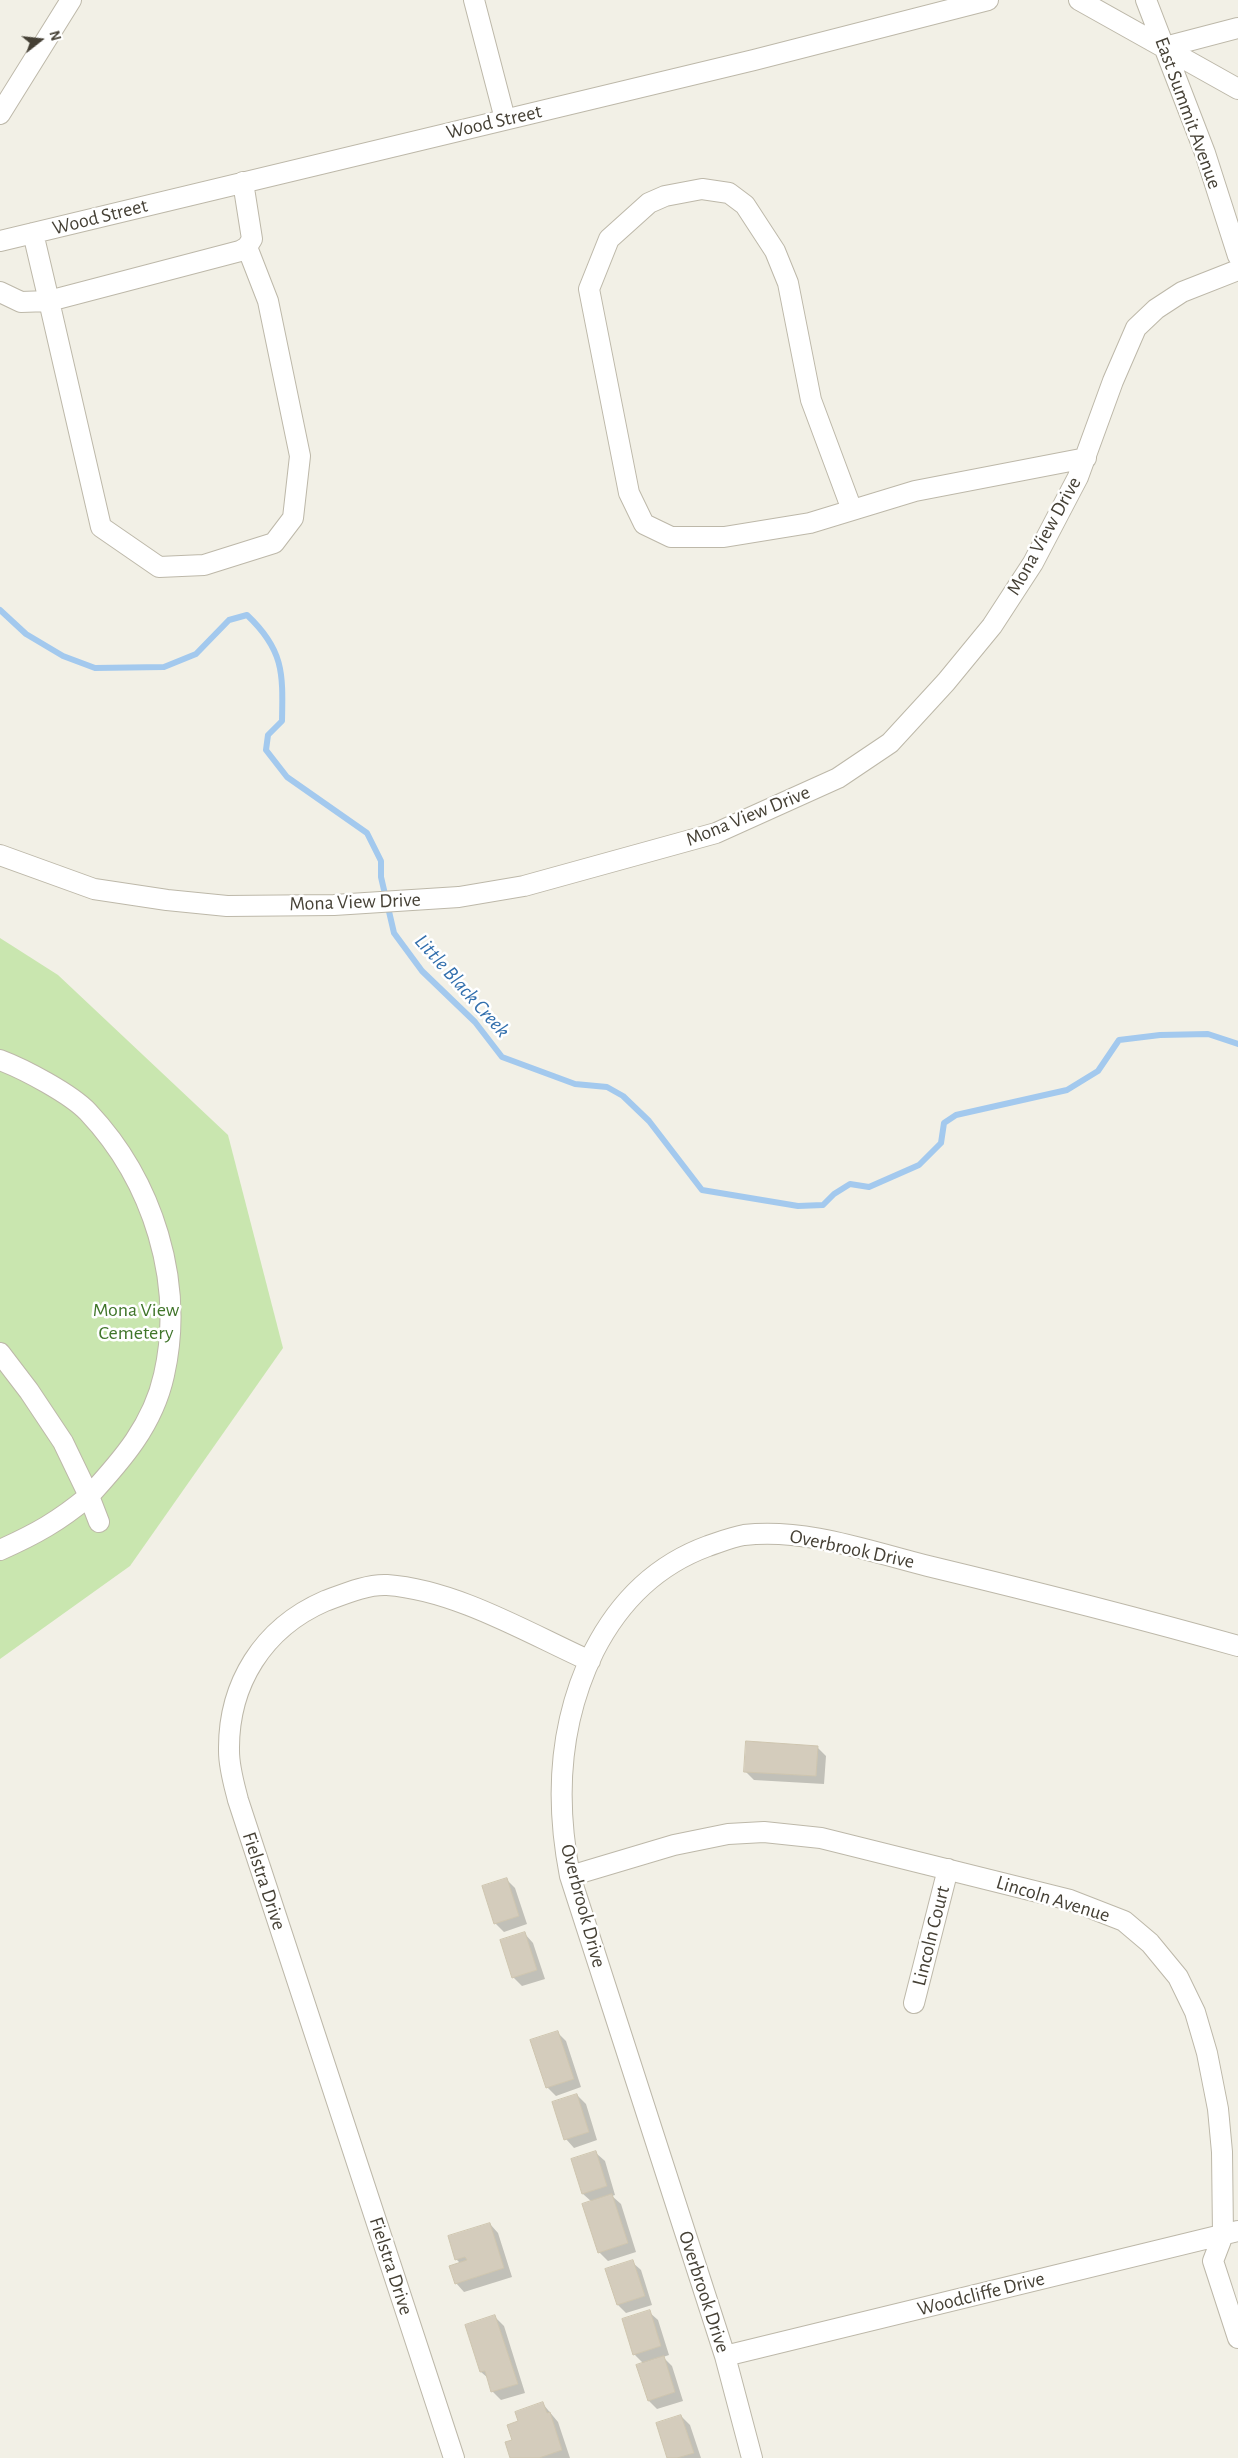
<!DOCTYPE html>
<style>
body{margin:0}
#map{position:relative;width:1238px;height:2458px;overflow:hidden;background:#f2f0e6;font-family:"Alegreya Sans",sans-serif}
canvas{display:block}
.north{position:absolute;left:15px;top:15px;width:50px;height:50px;-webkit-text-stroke:4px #fff;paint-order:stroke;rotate:74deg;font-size:14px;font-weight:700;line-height:20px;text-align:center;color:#454035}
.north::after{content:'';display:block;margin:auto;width:18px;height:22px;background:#454035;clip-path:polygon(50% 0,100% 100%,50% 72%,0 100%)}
</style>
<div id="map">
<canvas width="1238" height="2458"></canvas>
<div class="north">N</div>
</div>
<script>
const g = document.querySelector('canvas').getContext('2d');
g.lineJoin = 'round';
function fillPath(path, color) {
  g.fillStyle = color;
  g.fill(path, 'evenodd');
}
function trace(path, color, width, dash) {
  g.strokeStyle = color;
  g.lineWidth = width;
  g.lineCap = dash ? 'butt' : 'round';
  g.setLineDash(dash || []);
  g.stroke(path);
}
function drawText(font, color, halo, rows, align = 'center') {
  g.font = font + ' "Alegreya Sans",sans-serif';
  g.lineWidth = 5;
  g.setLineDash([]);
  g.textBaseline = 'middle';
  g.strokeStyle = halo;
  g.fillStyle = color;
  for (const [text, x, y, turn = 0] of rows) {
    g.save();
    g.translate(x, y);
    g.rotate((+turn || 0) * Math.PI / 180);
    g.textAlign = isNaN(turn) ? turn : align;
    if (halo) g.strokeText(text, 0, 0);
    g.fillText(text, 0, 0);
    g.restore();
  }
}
fillPath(new Path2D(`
 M 0,938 L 58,975 L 228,1135 L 283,1348 L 130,1566 L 0,1659 Z`), '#c9e6af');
fillPath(new Path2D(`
 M 817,1747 L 826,1756 L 824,1784 L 754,1780 L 745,1771 Z
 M 507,1880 L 515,1888 L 527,1924 L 504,1932 L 495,1923 Z
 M 525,1934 L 533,1943 L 545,1979 L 522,1986 L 513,1977 Z
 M 557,2032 L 566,2041 L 581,2087 L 556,2096 L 547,2087 Z
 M 577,2095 L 586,2104 L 597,2140 L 574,2148 L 566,2139 Z
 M 596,2153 L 605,2161 L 615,2195 L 612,2196 L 621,2204 L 636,2252 L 608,2261 L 599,2252 L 592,2202 L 583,2194 Z
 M 490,2224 L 498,2233 L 512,2277 L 464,2292 L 456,2283 L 460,2263 L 456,2259 Z
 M 632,2262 L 641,2270 L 652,2305 L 626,2313 L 618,2305 L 607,2270 Z
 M 649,2312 L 658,2320 L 669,2355 L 663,2357 L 672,2366 L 683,2401 L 657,2409 L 649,2401 L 644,2364 L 635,2355 L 623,2320 Z
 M 495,2317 L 504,2326 L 525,2393 L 501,2400 L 493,2392 L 488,2378 L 481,2372 Z
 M 543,2404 L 558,2422 L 570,2458 L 512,2458 L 513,2440 L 520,2422 Z
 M 681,2416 L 690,2425 L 701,2458 L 669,2458 Z`), '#0003');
trace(new Path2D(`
 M 0,610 L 26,634 L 63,656 L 95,668 L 164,667 L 196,654 L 229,620 L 247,615 C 284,650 283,673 282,721 L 268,735 L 266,750 L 287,777 L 367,833 L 381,861 L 381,877 L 394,933 L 422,971 L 475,1022 L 502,1057 L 575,1084 L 607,1087 L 623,1096 L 649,1121 L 702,1190 L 798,1206 L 823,1205 L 834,1194 L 850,1184 L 869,1187 L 919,1165 L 941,1143 L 944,1123 L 956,1115 L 1067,1090 L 1098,1071 L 1119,1040 L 1160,1035 L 1208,1034 L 1238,1044`), '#a3c9ee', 6);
const building = new Path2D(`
 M 746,1741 L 818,1746 L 816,1776 L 744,1772 Z
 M 507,1878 L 519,1916 L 494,1924 L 482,1886 Z
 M 525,1932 L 537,1970 L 512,1978 L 500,1940 Z
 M 558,2031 L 574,2079 L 546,2088 L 530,2040 Z
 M 577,2094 L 589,2132 L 564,2140 L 552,2102 Z
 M 596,2151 L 607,2186 L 582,2194 L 571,2159 Z
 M 612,2194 L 628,2243 L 598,2253 L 582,2204 Z
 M 490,2223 L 504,2268 L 455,2284 L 449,2266 L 467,2260 L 465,2257 L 455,2260 L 448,2236 Z
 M 633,2260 L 645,2296 L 617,2305 L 605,2269 Z
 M 650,2310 L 661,2346 L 633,2355 L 622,2319 Z
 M 495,2315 L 518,2384 L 491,2392 L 485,2371 L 480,2372 L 465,2325 Z
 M 664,2356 L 675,2392 L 648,2401 L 636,2365 Z
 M 543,2402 L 547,2413 L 550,2412 L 562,2450 L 539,2458 L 510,2458 L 505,2442 L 512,2440 L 507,2425 L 518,2421 L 515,2412 Z
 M 681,2415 L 694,2453 L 677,2458 L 667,2458 L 656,2423 Z`);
fillPath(building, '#d4ccbc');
trace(building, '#cec5af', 1);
const minor = new Path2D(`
 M 474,0 L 505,119
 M 1079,0 L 1238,89
 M 1146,0 L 1205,153 L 1238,256
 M 1165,47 L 1238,28
 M 0,114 L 71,0
 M 33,233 L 49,301 L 240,251 L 247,247 L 252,239 L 243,182
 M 0,241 L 754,60 L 988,0
 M 0,292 L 21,302 L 49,301 L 101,527 L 159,567 L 204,565 L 274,543 L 293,518 L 300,456 L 268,301 L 247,247
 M 852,510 L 811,400 L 788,283 L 775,251 L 745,205 L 729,193 L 702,189 L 665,196 L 649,203 L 609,239 L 589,289 L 629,493 L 644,524 L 671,537 L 724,537 L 810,523 L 915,491 L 1086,458
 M 0,855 L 94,889 L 167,900 L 227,906 L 334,905 L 459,897 L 524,886 L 716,833 L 838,778 L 890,743 L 946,682 L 992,626 L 1033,563 L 1078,477 L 1113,381 L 1136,328 L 1156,309 L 1182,292 L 1238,270
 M 0,1060 C 24,1069 71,1094 88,1112 C 153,1181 185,1282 164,1375 C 153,1425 122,1460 89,1496 L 63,1442 L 29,1391 L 0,1353
 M 0,1550 C 36,1534 59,1521 89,1496 L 99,1522
 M 570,1876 L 674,1845 L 728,1834 L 764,1832 L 821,1838 L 1070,1900 L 1124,1921 L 1150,1943 L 1178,1977 L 1195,2012 L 1207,2053 L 1218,2109 L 1222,2152 L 1223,2235 L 1213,2261 L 1238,2338
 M 914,2003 L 948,1869
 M 725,2356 L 1238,2231
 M 454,2458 L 238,1800 C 234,1784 229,1768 229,1751 C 228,1684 263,1628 325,1601 C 344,1594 367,1584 387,1585 C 456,1590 528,1633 590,1661
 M 752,2458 L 725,2356 L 570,1876 C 555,1800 559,1722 594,1651 C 619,1602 656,1565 708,1546 C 720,1542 732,1537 744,1535 C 806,1528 868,1551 928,1566 C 1032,1591 1135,1617 1238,1646`);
trace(minor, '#bdb8a9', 22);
trace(minor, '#fff', 20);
drawText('20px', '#454035', '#fff', [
 ["East Summit Avenue",1188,113,70],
 ["Wood Street",494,122,-13],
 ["Wood Street",100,217,-14],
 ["Mona View Drive",1044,536,-61],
 ["Mona View Drive",748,816,-22],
 ["Mona View Drive",355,902,-2],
 ["Overbrook Drive",852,1549,12],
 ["Fielstra Drive",264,1881,72],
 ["Lincoln Avenue",1053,1899,17],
 ["Overbrook Drive",583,1906,75],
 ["Lincoln Court",931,1936,-76],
 ["Fielstra Drive",391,2266,72],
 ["Overbrook Drive",704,2292,72],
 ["Woodcliffe Drive",981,2294,-14]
]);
drawText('20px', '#40752a', '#fff', [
 ["Mona View",136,1310],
 ["Cemetery",136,1333]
]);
drawText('italic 21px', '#326fad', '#fff', [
 ["Little Black Creek",462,986,48]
]);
</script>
